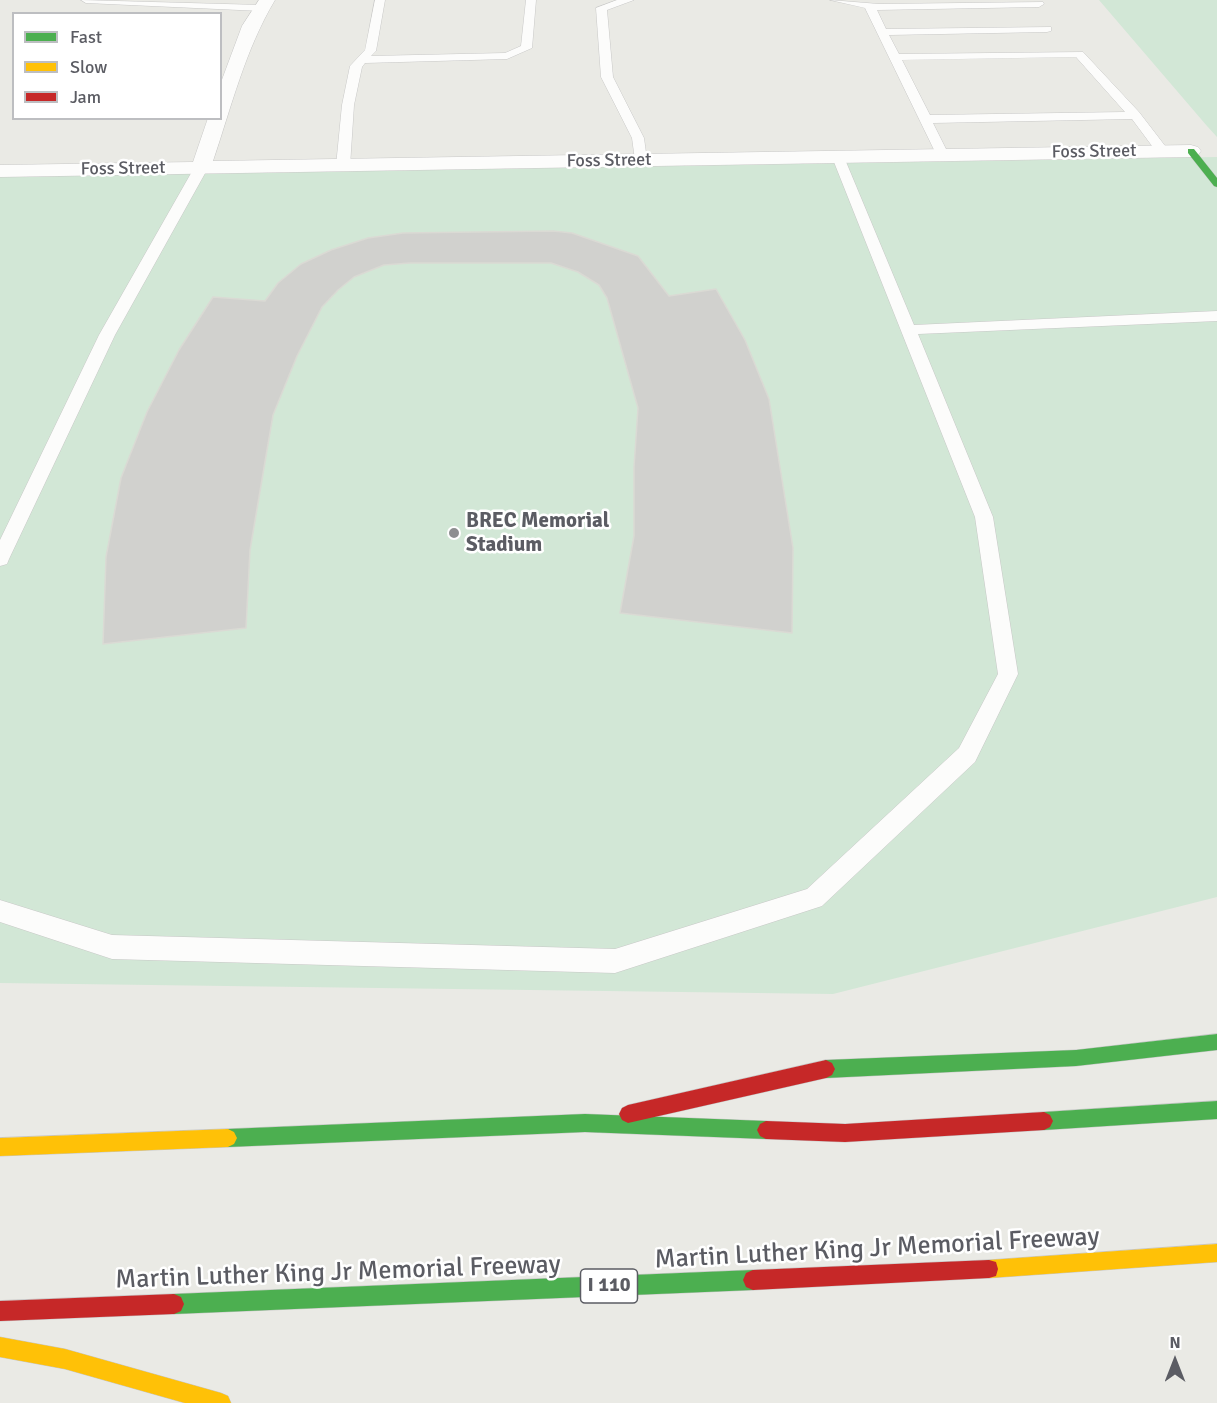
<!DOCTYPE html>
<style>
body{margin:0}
#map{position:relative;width:1217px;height:1403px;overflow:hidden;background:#eaeae5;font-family:Signika,sans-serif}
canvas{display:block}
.legend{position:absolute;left:12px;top:12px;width:210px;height:108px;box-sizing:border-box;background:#fff;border:2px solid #bdbec1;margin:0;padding:8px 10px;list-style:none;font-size:18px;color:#5b5c63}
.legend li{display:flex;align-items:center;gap:12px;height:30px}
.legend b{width:30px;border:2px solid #bdbec1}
.north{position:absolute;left:1145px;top:1331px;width:60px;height:60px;-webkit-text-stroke:4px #fff;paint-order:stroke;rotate:0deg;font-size:16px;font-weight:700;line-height:24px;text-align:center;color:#5b5c63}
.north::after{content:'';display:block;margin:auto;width:21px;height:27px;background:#5b5c63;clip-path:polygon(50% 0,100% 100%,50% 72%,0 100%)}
</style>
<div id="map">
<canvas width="1217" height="1403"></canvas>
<ul class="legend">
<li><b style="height:8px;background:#4caf50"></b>Fast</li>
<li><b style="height:8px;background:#ffc107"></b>Slow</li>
<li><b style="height:8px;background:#c62828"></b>Jam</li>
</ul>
<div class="north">N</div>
</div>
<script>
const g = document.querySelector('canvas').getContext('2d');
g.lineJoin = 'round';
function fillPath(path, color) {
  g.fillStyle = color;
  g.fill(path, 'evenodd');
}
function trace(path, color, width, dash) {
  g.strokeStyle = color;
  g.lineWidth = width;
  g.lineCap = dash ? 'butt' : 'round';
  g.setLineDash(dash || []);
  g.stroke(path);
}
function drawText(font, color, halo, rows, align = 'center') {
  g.font = font + ' Signika,sans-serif';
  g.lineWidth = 5;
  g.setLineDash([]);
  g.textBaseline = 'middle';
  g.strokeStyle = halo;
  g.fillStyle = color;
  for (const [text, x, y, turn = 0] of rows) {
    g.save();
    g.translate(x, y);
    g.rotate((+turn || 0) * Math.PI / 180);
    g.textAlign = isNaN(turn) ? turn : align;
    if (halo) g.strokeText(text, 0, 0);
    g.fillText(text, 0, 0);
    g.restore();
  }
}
fillPath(new Path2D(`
 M 1099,0 L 1217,0 L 1217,137 L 1207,126 Z
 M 1217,157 L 1217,897 L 833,994 L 0,983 L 0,177 Z`), '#d2e7d6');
const building = new Path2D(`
 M 553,231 L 572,233 L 638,256 L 669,296 L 716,289 L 745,340 L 769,399 L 793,548 L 792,633 L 620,613 L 634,536 L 634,467 L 638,408 L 607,298 L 599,285 L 578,272 L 551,263 L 410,263 L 384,265 L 354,277 L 338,290 L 322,307 L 297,356 L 273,415 L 250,550 L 246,628 L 103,644 L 106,557 L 121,478 L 147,412 L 179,350 L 213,297 L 265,301 L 278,283 L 301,264 L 331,250 L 368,238 L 403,233 Z`);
fillPath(building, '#d1d1ce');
trace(building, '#dadad4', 1.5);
const lane = new Path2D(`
 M 81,0 L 261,5 L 266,8 L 261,11 L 86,3 Z
 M 375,0 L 385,0 L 376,51 L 371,56 L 505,53 L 521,46 L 526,0 L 536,0 L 532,48 L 507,59 L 365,63 L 362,67 L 354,105 L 350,166 L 343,170 L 336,166 L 342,105 L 350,66 L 365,50 Z
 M 617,0 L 634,0 L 607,10 L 613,77 L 644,138 L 647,160 L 641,164 L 635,160 L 632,138 L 601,77 L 596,8 Z
 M 830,0 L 879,4 L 1043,2 L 1044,4 L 1039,7 L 877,10 L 886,29 L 1051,27 L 1051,31 L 1047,32 L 889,35 L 899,54 L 1083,52 L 1139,112 L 1169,151 L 1168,154 L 1158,154 L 1132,119 L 933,123 L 949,155 L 948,158 L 938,158 L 865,8 ZM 1076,57 L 1125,112 L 930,115 L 902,60 Z
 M 838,153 L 844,157 L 914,325 L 1217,311 L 1217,321 L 918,334 L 993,517 L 1018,674 L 975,762 L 822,906 L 615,973 L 112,959 L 0,922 L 0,900 L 112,935 L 615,949 L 807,889 L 959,748 L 998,674 L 975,517 L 832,157 Z
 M 201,164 L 208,168 L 115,335 L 9,559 L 7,564 L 0,566 L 0,540 L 99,335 L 194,168 Z`);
const street = new Path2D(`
 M 259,0 L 275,0 C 245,50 231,108 213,161 L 1191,145 L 1198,147 L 1201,151 L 1198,155 L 1191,157 L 0,177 L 0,165 L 193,162 L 208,118 L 220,118 L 220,85 L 242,26 Z`);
const fast = new Path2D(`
 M 1188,149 L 1194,149 L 1217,178 L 1217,187 L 1214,186 L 1188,153 Z
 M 1217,1034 L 1217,1050 L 1076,1066 L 826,1078 L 820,1075 L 817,1069 L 820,1063 L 826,1060 L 1076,1050 Z
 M 1217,1101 L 1217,1119 L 1044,1130 L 1038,1127 L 1035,1121 L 1038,1115 L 1044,1112 Z
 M 585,1114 L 766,1121 L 772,1124 L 775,1130 L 772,1136 L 766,1139 L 585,1132 L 228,1147 L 222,1144 L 219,1138 L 222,1132 L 228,1129 Z
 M 753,1270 L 760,1273 L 763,1280 L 760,1287 L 753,1290 L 174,1314 L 167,1311 L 164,1304 L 167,1297 L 174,1294 Z`);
const slow = new Path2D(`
 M 228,1129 L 234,1132 L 237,1138 L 234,1144 L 228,1147 L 0,1156 L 0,1138 Z
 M 1217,1244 L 1217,1262 L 989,1278 L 982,1276 L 980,1269 L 982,1262 L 989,1260 Z
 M 0,1337 L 65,1349 L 221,1393 L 228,1396 L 231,1403 L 185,1403 L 65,1369 L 0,1357 Z`);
const jam = new Path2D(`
 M 826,1060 L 832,1063 L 835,1069 L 832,1075 L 826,1078 L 628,1123 L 622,1120 L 619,1114 L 622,1108 L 628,1105 Z
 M 1044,1112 L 1050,1115 L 1053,1121 L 1050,1127 L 1044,1130 L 845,1142 L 766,1139 L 760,1136 L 757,1130 L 760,1124 L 766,1121 L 845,1124 Z
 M 989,1260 L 996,1262 L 998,1269 L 996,1276 L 989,1278 L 753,1290 L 746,1287 L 743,1280 L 746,1273 L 753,1270 Z
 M 174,1294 L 181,1297 L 184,1304 L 181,1311 L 174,1314 L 0,1321 L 0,1301 Z`);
trace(lane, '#c8c8c7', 1);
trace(street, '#c8c8c7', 1);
trace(fast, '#c6c6c6', 1);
trace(slow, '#c6c6c6', 1);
trace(jam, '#c6c6c6', 1);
fillPath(lane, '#fcfcfb');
fillPath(street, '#fcfcfb');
fillPath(fast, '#4caf50');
fillPath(slow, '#ffc107');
fillPath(jam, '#c62828');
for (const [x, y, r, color] of [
 [454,533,6,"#8d8e90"]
]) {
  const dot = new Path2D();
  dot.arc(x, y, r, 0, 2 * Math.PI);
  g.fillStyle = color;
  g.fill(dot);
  trace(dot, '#fff', 2);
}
drawText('18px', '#5b5c63', '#fff', [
 ["Foss Street",1094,152,-1],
 ["Foss Street",609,161,-1],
 ["Foss Street",123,169,-1]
]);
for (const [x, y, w] of [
 [609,1286,57]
]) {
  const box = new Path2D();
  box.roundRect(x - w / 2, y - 17, w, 34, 4.5);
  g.fillStyle = '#fff';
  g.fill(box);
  trace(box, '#5b5c63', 1.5);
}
drawText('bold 20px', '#5b5c63', null, [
 ["I 110",609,1286]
]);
drawText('bold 21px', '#5b5c63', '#fff', [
 ["BREC Memorial",466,521],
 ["Stadium",466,545]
], 'left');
drawText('26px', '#5b5c63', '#fff', [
 ["Martin Luther King Jr Memorial Freeway",877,1249,-3],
 ["Martin Luther King Jr Memorial Freeway",338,1273,-2]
]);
</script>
